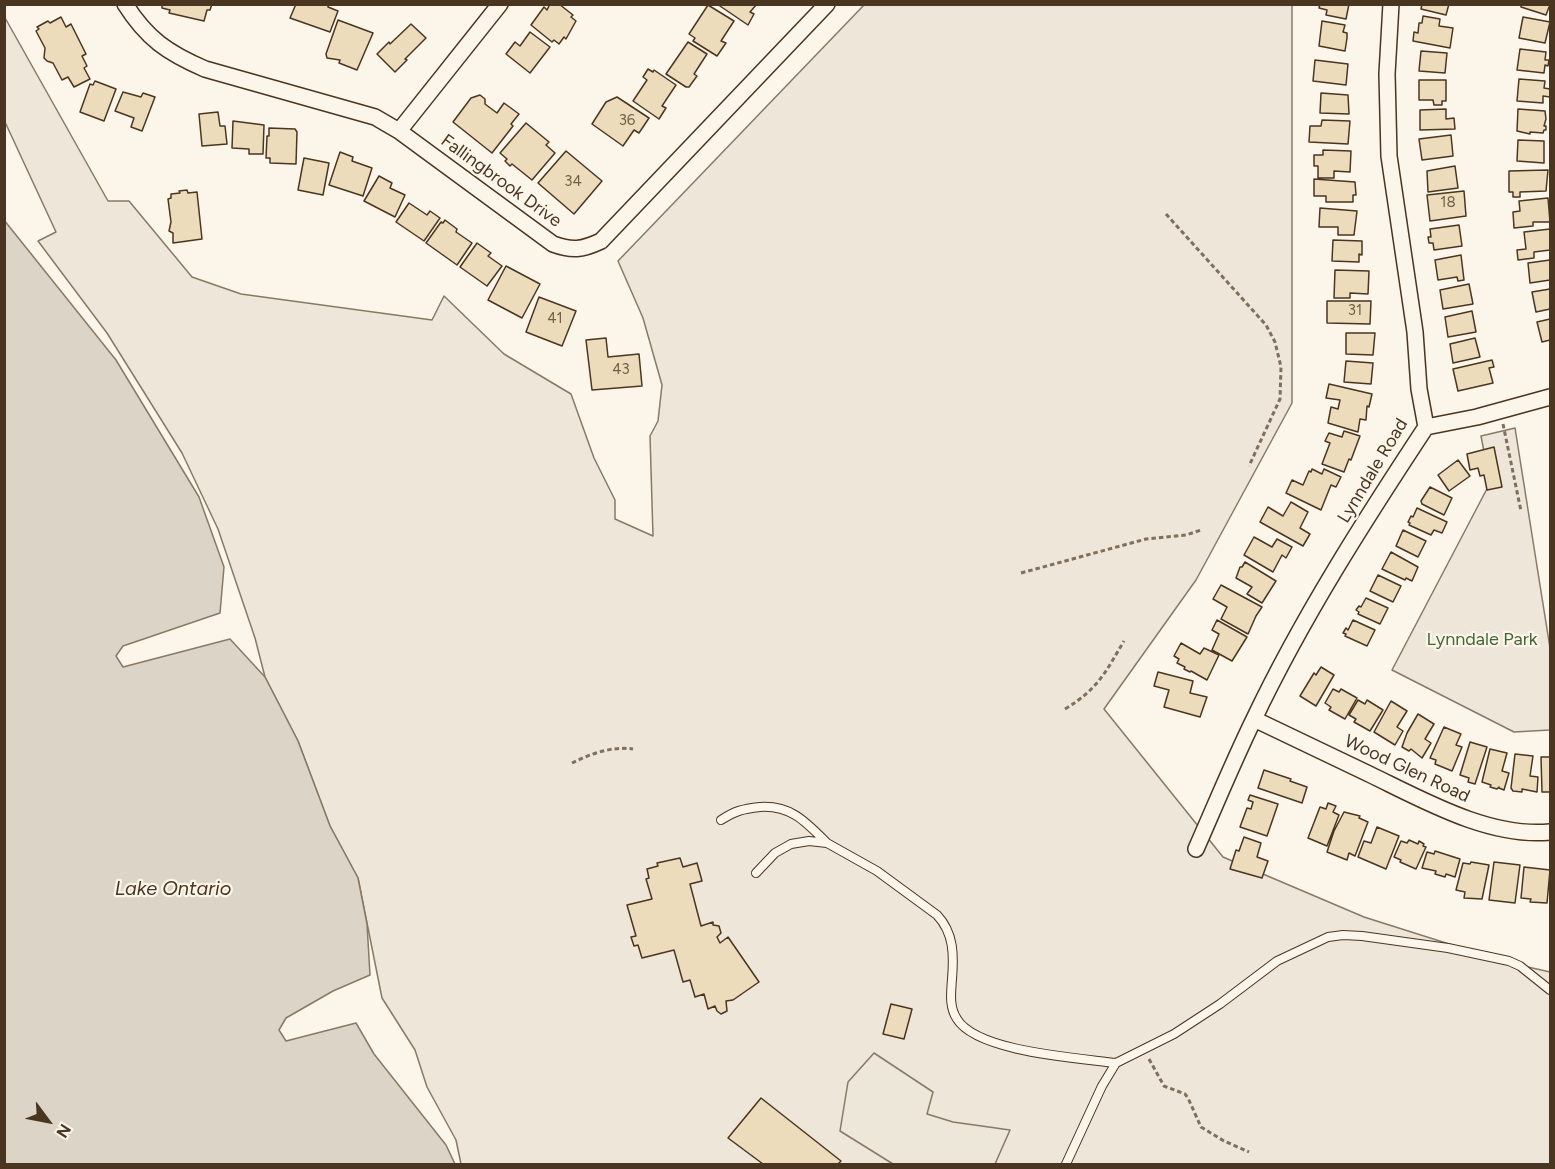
<!DOCTYPE html>
<style>
body{margin:0}
#map{position:relative;width:1555px;height:1169px;overflow:hidden;background:#fbf6e9;font-family:Figtree,sans-serif}
canvas{display:block}
.frame{position:absolute;inset:0;border:6px solid #4a3520;pointer-events:none}
.north{position:absolute;left:18px;top:1091px;width:60px;height:60px;-webkit-text-stroke:4px #fbf6e9;paint-order:stroke;rotate:122deg;font-size:16px;font-weight:700;line-height:24px;text-align:center;color:#4a3520}
.north::after{content:'';display:block;margin:auto;width:21px;height:27px;background:#4a3520;clip-path:polygon(50% 0,100% 100%,50% 72%,0 100%)}
</style>
<div id="map">
<canvas width="1555" height="1169"></canvas>
<div class="frame"></div>
<div class="north">N</div>
</div>
<script>
const g = document.querySelector('canvas').getContext('2d');
g.lineJoin = 'round';
function fillPath(path, color) {
  g.fillStyle = color;
  g.fill(path, 'evenodd');
}
function trace(path, color, width, dash) {
  g.strokeStyle = color;
  g.lineWidth = width;
  g.lineCap = dash ? 'butt' : 'round';
  g.setLineDash(dash || []);
  g.stroke(path);
}
function drawText(font, color, halo, rows, align = 'center') {
  g.font = font + ' Figtree,sans-serif';
  g.lineWidth = 4.5;
  g.setLineDash([]);
  g.textBaseline = 'middle';
  g.strokeStyle = halo;
  g.fillStyle = color;
  for (const [text, x, y, turn = 0] of rows) {
    g.save();
    g.translate(x, y);
    g.rotate((+turn || 0) * Math.PI / 180);
    g.textAlign = isNaN(turn) ? turn : align;
    if (halo) g.strokeText(text, 0, 0);
    g.fillText(text, 0, 0);
    g.restore();
  }
}
const green = new Path2D(`
 M 864,5 L 1292,5 L 1292,403 L 1196,580 L 1104,709 L 1223,857 L 1364,917 L 1506,962 L 1550,972 L 1550,1164 L 461,1164 L 456,1140 L 427,1087 L 415,1050 L 382,998 L 358,878 L 330,826 L 298,741 L 265,677 L 255,638 L 218,529 L 182,453 L 107,333 L 38,241 L 56,232 L 5,122 L 4,16 L 108,201 L 129,201 L 192,277 L 241,294 L 432,320 L 444,296 L 504,354 L 571,394 L 594,458 L 615,500 L 615,519 L 653,536 L 650,436 L 658,421 L 662,385 L 643,318 L 618,261 Z
 M 1515,428 L 1550,648 L 1550,730 L 1514,732 L 1392,670 L 1490,483 L 1481,436 Z`);
fillPath(green, '#ede6d9');
trace(green, '#887966', 1.5);
const parking = new Path2D(`
 M 874,1053 L 933,1092 L 927,1114 L 953,1122 L 1010,1130 L 995,1164 L 893,1164 L 840,1131 L 848,1082 Z`);
fillPath(parking, '#ede7d9');
trace(parking, '#887966', 1.5);
const water = new Path2D(`
 M 4,220 L 116,360 L 199,497 L 224,567 L 220,613 L 123,646 L 116,656 L 123,667 L 230,639 L 265,677 L 298,741 L 330,826 L 358,878 L 367,924 L 370,975 L 333,991 L 286,1018 L 279,1030 L 286,1041 L 356,1023 L 374,1054 L 446,1145 L 455,1164 L 5,1164 Z`);
fillPath(water, '#dcd4c6');
trace(water, '#887966', 1.5);
const building = new Path2D(`
 M 162,4 L 212,4 L 210,10 L 207,10 L 204,21 L 169,13 L 170,10 L 162,8 Z
 M 296,4 L 328,4 L 328,7 L 338,11 L 330,32 L 290,18 Z
 M 550,4 L 559,4 L 573,15 L 571,17 L 576,21 L 566,39 L 564,37 L 559,44 L 554,40 L 552,42 L 531,25 L 544,7 L 547,10 Z
 M 717,4 L 757,4 L 750,12 L 754,14 L 748,25 Z
 M 1320,4 L 1349,4 L 1346,19 L 1326,15 L 1327,10 L 1319,8 Z
 M 1422,4 L 1449,4 L 1446,15 L 1421,9 Z
 M 1521,4 L 1550,4 L 1550,7 L 1549,7 L 1546,15 L 1521,7 Z
 M 708,5 L 734,21 L 721,41 L 726,43 L 717,56 L 693,41 L 695,38 L 689,34 Z
 M 1423,16 L 1440,19 L 1439,26 L 1453,28 L 1450,48 L 1413,41 L 1414,32 L 1418,33 L 1419,23 L 1422,23 Z
 M 61,17 L 66,27 L 71,24 L 86,54 L 82,56 L 87,66 L 84,68 L 90,79 L 74,87 L 68,77 L 62,80 L 53,63 L 47,61 L 44,58 L 45,48 L 36,31 L 39,29 L 37,27 L 48,21 L 50,23 Z
 M 1523,17 L 1550,22 L 1545,43 L 1519,38 Z
 M 338,20 L 373,33 L 357,70 L 339,63 L 340,60 L 327,58 L 326,54 Z
 M 1322,21 L 1345,25 L 1343,32 L 1347,33 L 1347,38 L 1345,51 L 1319,46 Z
 M 411,24 L 426,38 L 405,59 L 407,60 L 395,72 L 377,54 L 389,42 L 390,44 Z
 M 530,32 L 550,47 L 530,73 L 506,54 L 515,42 L 520,46 Z
 M 688,42 L 707,54 L 694,74 L 697,76 L 689,87 L 686,87 L 666,74 Z
 M 1520,49 L 1546,52 L 1545,60 L 1549,60 L 1548,66 L 1545,65 L 1544,73 L 1517,70 Z
 M 1421,51 L 1447,53 L 1445,73 L 1419,71 Z
 M 1315,60 L 1348,64 L 1346,85 L 1313,81 Z
 M 648,69 L 653,72 L 654,70 L 676,85 L 662,106 L 666,108 L 659,119 L 633,101 L 647,80 L 643,77 Z
 M 1519,79 L 1545,81 L 1544,88 L 1550,89 L 1550,97 L 1543,96 L 1543,103 L 1517,101 Z
 M 1419,80 L 1446,80 L 1446,101 L 1442,101 L 1442,105 L 1434,105 L 1433,100 L 1419,100 Z
 M 95,81 L 116,89 L 104,121 L 80,112 L 90,84 L 93,85 Z
 M 123,92 L 141,97 L 143,93 L 155,97 L 142,131 L 131,127 L 134,118 L 115,111 Z
 M 1321,93 L 1348,95 L 1349,114 L 1320,113 Z
 M 480,95 L 485,99 L 485,104 L 497,113 L 504,103 L 519,114 L 511,124 L 513,126 L 492,153 L 453,122 L 471,98 Z
 M 617,97 L 649,118 L 639,133 L 634,130 L 623,146 L 592,124 L 606,102 Z
 M 1446,109 L 1446,119 L 1454,118 L 1455,129 L 1420,130 L 1420,110 Z
 M 1518,109 L 1545,111 L 1546,119 L 1544,126 L 1546,126 L 1546,130 L 1544,130 L 1543,133 L 1530,132 L 1530,134 L 1517,131 Z
 M 218,112 L 220,126 L 225,126 L 227,144 L 202,146 L 199,114 Z
 M 1322,120 L 1350,121 L 1348,144 L 1309,142 L 1310,126 L 1321,126 Z
 M 233,121 L 264,125 L 263,154 L 249,154 L 249,149 L 232,148 Z
 M 526,123 L 549,142 L 546,145 L 555,153 L 532,180 L 512,164 L 510,166 L 505,161 L 507,159 L 500,153 Z
 M 269,128 L 295,129 L 297,132 L 296,164 L 270,163 L 270,158 L 266,158 L 267,136 L 269,136 Z
 M 1451,135 L 1453,156 L 1422,160 L 1419,139 Z
 M 1518,140 L 1544,141 L 1544,163 L 1517,161 Z
 M 1323,150 L 1351,151 L 1350,172 L 1334,171 L 1334,178 L 1318,178 L 1318,166 L 1314,166 L 1314,155 L 1323,155 Z
 M 566,151 L 602,181 L 574,214 L 538,183 Z
 M 340,152 L 353,157 L 352,161 L 372,168 L 363,196 L 329,185 Z
 M 304,158 L 329,163 L 323,195 L 298,190 Z
 M 1455,166 L 1458,188 L 1428,192 L 1427,171 Z
 M 1548,170 L 1546,191 L 1520,192 L 1520,197 L 1513,197 L 1513,192 L 1509,192 L 1509,171 Z
 M 379,176 L 392,183 L 390,188 L 405,195 L 395,217 L 364,201 Z
 M 1314,179 L 1355,182 L 1356,195 L 1353,195 L 1353,202 L 1326,202 L 1326,196 L 1314,196 Z
 M 187,190 L 188,193 L 197,192 L 202,239 L 173,243 L 173,233 L 169,231 L 171,222 L 168,199 L 171,198 L 171,194 L 180,193 L 179,191 Z
 M 1464,191 L 1466,216 L 1430,221 L 1427,195 Z
 M 1548,198 L 1550,222 L 1533,222 L 1533,226 L 1514,228 L 1513,212 L 1520,211 L 1519,201 Z
 M 409,203 L 427,215 L 430,211 L 440,218 L 424,241 L 396,222 Z
 M 1320,208 L 1357,211 L 1354,235 L 1338,235 L 1338,227 L 1319,227 Z
 M 445,220 L 457,229 L 456,232 L 472,243 L 457,265 L 426,243 L 441,222 L 443,223 Z
 M 1459,225 L 1462,246 L 1434,250 L 1433,243 L 1429,243 L 1428,237 L 1431,237 L 1430,229 Z
 M 1550,229 L 1550,250 L 1534,252 L 1534,258 L 1518,260 L 1517,250 L 1526,249 L 1524,232 Z
 M 1333,240 L 1362,241 L 1362,255 L 1359,254 L 1359,262 L 1332,261 Z
 M 477,243 L 491,253 L 488,256 L 502,266 L 487,286 L 460,267 Z
 M 1461,255 L 1464,280 L 1458,281 L 1457,277 L 1438,280 L 1435,260 Z
 M 1550,260 L 1550,280 L 1530,283 L 1528,263 Z
 M 506,266 L 540,284 L 522,318 L 488,300 Z
 M 1335,270 L 1369,271 L 1368,294 L 1350,293 L 1350,298 L 1334,298 Z
 M 1469,284 L 1473,304 L 1443,309 L 1440,290 Z
 M 1550,289 L 1550,309 L 1536,312 L 1532,292 Z
 M 539,297 L 576,311 L 562,346 L 526,332 Z
 M 1327,301 L 1371,301 L 1370,324 L 1327,323 Z
 M 1472,311 L 1476,332 L 1448,337 L 1445,317 Z
 M 1550,319 L 1550,340 L 1542,342 L 1537,322 Z
 M 1346,333 L 1375,333 L 1373,355 L 1346,354 Z
 M 606,338 L 608,357 L 639,354 L 642,386 L 592,390 L 586,340 Z
 M 1475,338 L 1480,357 L 1453,363 L 1450,344 Z
 M 1492,360 L 1494,367 L 1489,368 L 1493,383 L 1458,391 L 1453,369 Z
 M 1346,361 L 1373,363 L 1371,384 L 1344,382 Z
 M 1329,384 L 1372,394 L 1369,407 L 1367,406 L 1366,420 L 1360,419 L 1358,432 L 1328,423 L 1331,407 L 1338,409 L 1340,400 L 1326,398 Z
 M 1344,431 L 1360,436 L 1351,460 L 1349,459 L 1344,472 L 1322,464 L 1330,443 L 1325,441 L 1329,433 L 1342,437 Z
 M 1494,447 L 1502,487 L 1487,490 L 1484,475 L 1480,476 L 1478,468 L 1470,470 L 1467,454 Z
 M 1458,460 L 1470,476 L 1449,491 L 1438,475 Z
 M 1312,469 L 1322,474 L 1324,469 L 1341,477 L 1336,487 L 1331,485 L 1321,510 L 1286,493 L 1292,480 L 1303,485 L 1309,471 L 1311,472 Z
 M 1430,487 L 1452,498 L 1444,515 L 1422,504 L 1421,501 Z
 M 1291,502 L 1308,512 L 1300,528 L 1310,534 L 1303,546 L 1260,522 L 1268,507 L 1283,516 Z
 M 1417,508 L 1447,522 L 1442,533 L 1434,530 L 1431,535 L 1409,525 L 1410,523 L 1408,522 L 1411,516 L 1413,517 Z
 M 1403,530 L 1426,541 L 1418,557 L 1396,546 Z
 M 1254,537 L 1272,547 L 1277,539 L 1292,547 L 1286,558 L 1282,555 L 1273,572 L 1244,555 Z
 M 1391,552 L 1418,567 L 1412,581 L 1406,578 L 1405,580 L 1382,569 Z
 M 1245,562 L 1276,581 L 1262,603 L 1247,594 L 1252,587 L 1236,578 L 1240,567 L 1242,567 Z
 M 1378,575 L 1401,586 L 1393,602 L 1370,591 Z
 M 1221,585 L 1262,607 L 1256,616 L 1248,634 L 1221,619 L 1227,607 L 1213,599 Z
 M 1366,598 L 1388,608 L 1380,624 L 1358,614 L 1359,612 L 1356,610 L 1359,606 L 1361,607 Z
 M 1217,620 L 1247,637 L 1232,661 L 1212,650 L 1219,634 L 1212,630 Z
 M 1353,620 L 1375,630 L 1367,646 L 1345,636 L 1346,634 L 1343,633 L 1346,628 L 1348,630 Z
 M 1181,643 L 1200,654 L 1204,648 L 1219,655 L 1207,680 L 1191,671 L 1190,672 L 1184,669 L 1185,667 L 1177,663 L 1179,659 L 1174,656 Z
 M 1321,667 L 1334,675 L 1316,706 L 1300,696 L 1314,673 L 1316,675 Z
 M 1158,672 L 1193,681 L 1190,693 L 1207,697 L 1200,717 L 1164,707 L 1169,690 L 1154,686 Z
 M 1333,689 L 1339,692 L 1341,689 L 1357,698 L 1345,719 L 1329,710 L 1331,707 L 1325,703 Z
 M 1358,700 L 1365,704 L 1367,700 L 1383,710 L 1370,731 L 1354,722 L 1356,719 L 1349,715 Z
 M 1391,701 L 1407,711 L 1397,727 L 1403,731 L 1395,745 L 1374,732 Z
 M 1418,714 L 1434,724 L 1425,739 L 1431,743 L 1422,758 L 1411,749 L 1409,751 L 1402,747 L 1407,733 Z
 M 1444,727 L 1461,734 L 1456,745 L 1462,747 L 1452,771 L 1435,764 L 1436,760 L 1430,758 Z
 M 1470,742 L 1487,747 L 1475,784 L 1468,782 L 1469,778 L 1460,775 Z
 M 1490,749 L 1507,753 L 1502,771 L 1509,773 L 1504,790 L 1499,788 L 1499,787 L 1497,789 L 1490,787 L 1491,785 L 1482,782 Z
 M 1515,754 L 1533,756 L 1530,776 L 1538,777 L 1537,792 L 1522,789 L 1522,792 L 1513,791 L 1511,788 Z
 M 1541,757 L 1550,757 L 1550,792 L 1542,792 Z
 M 1264,770 L 1291,779 L 1290,781 L 1307,787 L 1302,803 L 1258,788 Z
 M 1250,795 L 1278,804 L 1267,836 L 1240,827 L 1247,808 L 1251,809 L 1253,802 L 1248,800 Z
 M 1328,803 L 1336,806 L 1333,812 L 1339,815 L 1327,846 L 1308,838 L 1320,807 L 1326,809 Z
 M 1344,812 L 1360,816 L 1359,818 L 1368,822 L 1355,856 L 1349,853 L 1347,860 L 1327,852 L 1334,831 Z
 M 1377,827 L 1399,836 L 1386,869 L 1358,857 L 1364,841 L 1371,843 Z
 M 1244,837 L 1261,843 L 1257,857 L 1268,861 L 1262,878 L 1230,869 L 1236,850 L 1239,851 Z
 M 1409,840 L 1418,844 L 1419,841 L 1424,844 L 1423,846 L 1426,847 L 1416,869 L 1400,862 L 1401,860 L 1394,857 L 1401,841 L 1407,843 Z
 M 1435,851 L 1460,859 L 1455,877 L 1446,874 L 1445,877 L 1435,874 L 1436,871 L 1422,868 L 1427,852 L 1434,854 Z
 M 680,858 L 683,867 L 697,863 L 702,881 L 690,884 L 701,926 L 713,922 L 713,925 L 719,926 L 721,933 L 717,937 L 720,943 L 728,937 L 759,982 L 733,1000 L 726,1001 L 727,1011 L 721,1014 L 717,1011 L 715,1006 L 708,1009 L 704,994 L 695,997 L 690,980 L 683,982 L 674,950 L 642,958 L 638,945 L 634,946 L 631,937 L 636,936 L 627,905 L 652,899 L 646,879 L 649,878 L 647,869 L 658,866 L 657,863 Z
 M 1471,862 L 1489,865 L 1482,899 L 1464,898 L 1465,892 L 1456,890 L 1463,863 L 1470,864 Z
 M 1494,862 L 1520,865 L 1515,903 L 1489,900 Z
 M 1524,867 L 1550,870 L 1547,903 L 1530,902 L 1531,899 L 1521,898 Z
 M 891,1004 L 912,1009 L 904,1039 L 883,1034 Z
 M 761,1098 L 841,1161 L 838,1164 L 763,1164 L 728,1138 Z`);
fillPath(building, '#ecdcbc');
trace(building, '#4a3520', 1.5);
const service = new Path2D(`
 M 721,820 C 735,811 742,809 760,807 C 791,805 806,822 827,843
 M 756,873 L 775,853 L 791,844 L 809,841 L 827,843 L 877,871 L 937,915 C 954,933 954,955 952,979 C 951,993 949,1007 957,1019 C 977,1052 1079,1058 1116,1063
 M 1066,1164 L 1102,1086 L 1116,1063 L 1174,1034 L 1220,1004 L 1277,961 L 1328,937 L 1343,935 L 1362,936 L 1448,948 L 1509,961 L 1520,966 L 1550,990`);
const minor = new Path2D(`
 M 125,4 C 147,39 168,53 205,69 L 375,117 L 399,131 L 553,244 C 572,251 582,250 601,241 L 827,4
 M 399,131 L 500,4
 M 1426,427 L 1477,417 L 1550,397
 M 1254,719 C 1292,737 1331,756 1369,774 C 1423,800 1489,838 1550,832
 M 1196,849 C 1215,806 1233,762 1254,719 C 1302,618 1364,521 1426,427 L 1419,389 L 1415,332 L 1389,156 L 1387,74 L 1391,4`);
trace(service, '#4a3520', 10);
trace(minor, '#4a3520', 18);
trace(new Path2D(`
 M 1166,214 L 1266,325 L 1275,342 L 1281,367 L 1280,399 L 1249,466
 M 1503,424 L 1521,511
 M 1021,573 L 1146,539 L 1186,535 L 1201,530
 M 1065,709 C 1098,689 1105,673 1124,641
 M 572,763 C 590,754 612,746 633,749
 M 1149,1059 L 1164,1086 L 1185,1094 L 1188,1098 L 1201,1127 L 1224,1141 L 1249,1152`), '#7f6f5c', 3, [4.5, 3]);
trace(service, '#fbf6e9', 8);
trace(minor, '#fbf6e9', 15);
drawText('15px', '#725f47', null, [
 ["36",627,121],
 ["34",573,182],
 ["18",1448,203],
 ["31",1355,311],
 ["41",555,319],
 ["43",621,370]
]);
drawText('18px', '#4a3520', '#fbf6e9', [
 ["Fallingbrook Drive",501,181,36],
 ["Lynndale Road",1373,471,-59],
 ["Wood Glen Road",1407,769,25]
]);
drawText('18px', '#436837', '#fbf6e9', [
 ["Lynndale Park",1482,640]
]);
drawText('italic 20px', '#4a3520', '#fbf6e9', [
 ["Lake Ontario",173,889]
]);
</script>
